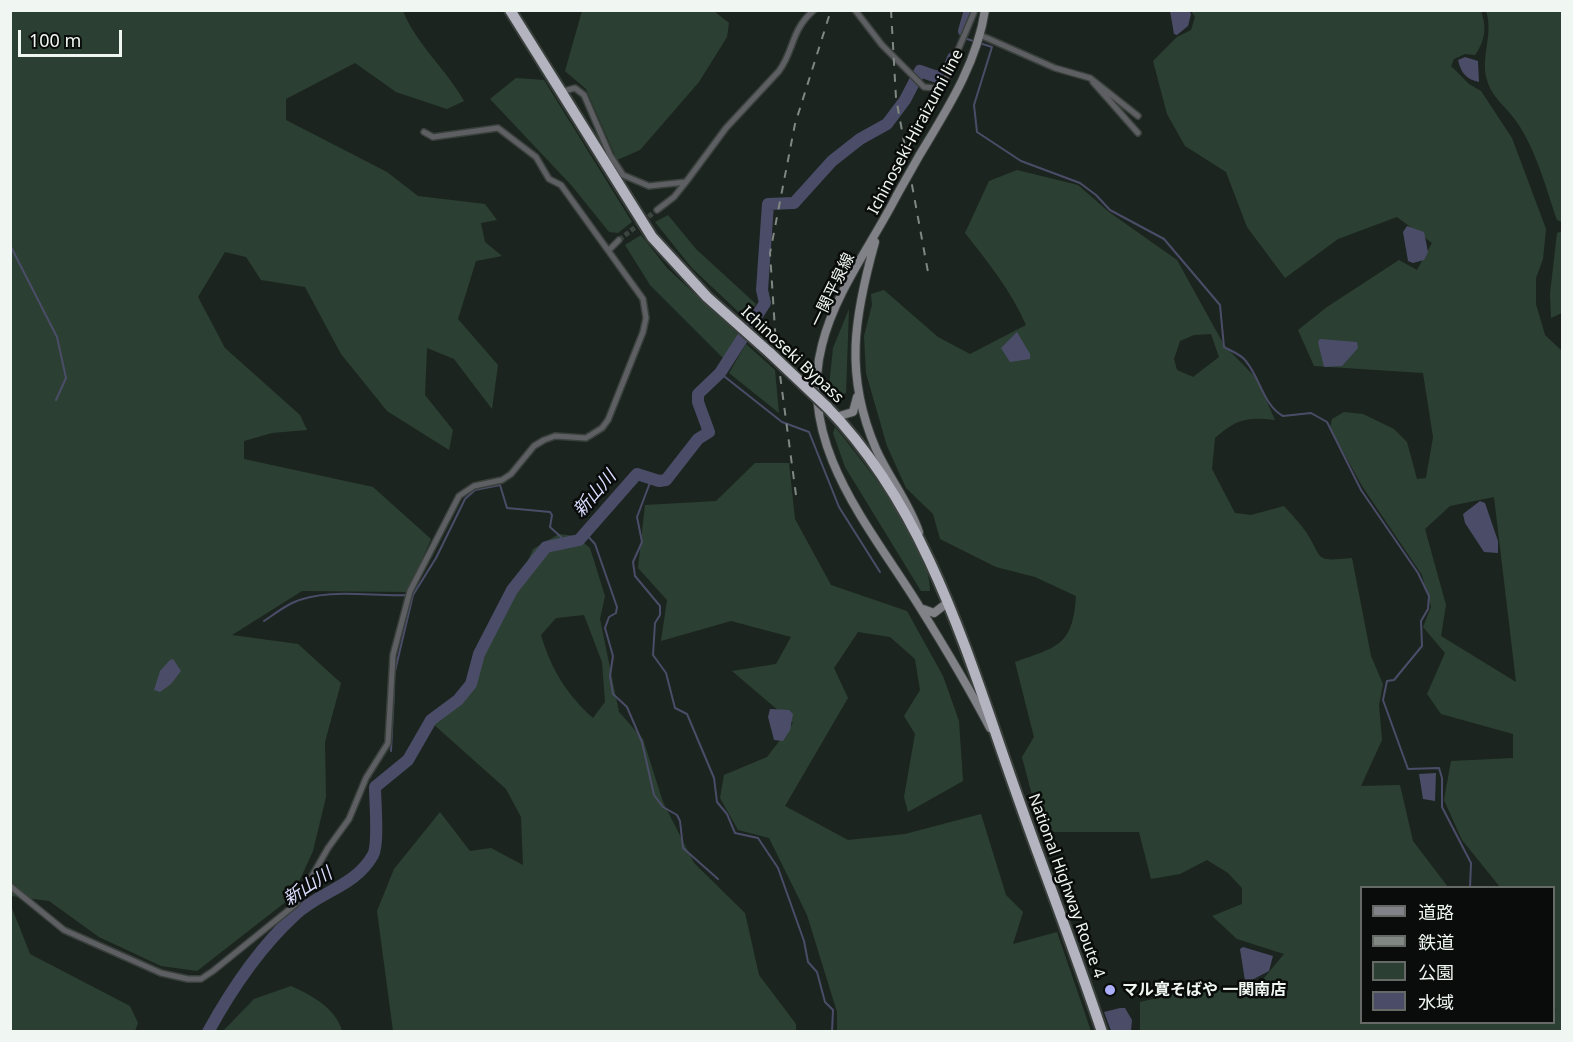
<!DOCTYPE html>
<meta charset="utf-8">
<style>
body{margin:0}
#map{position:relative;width:1573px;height:1042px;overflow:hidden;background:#1c241f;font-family:"Noto Sans","Noto Sans JP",sans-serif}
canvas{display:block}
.frame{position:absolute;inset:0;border:12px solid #f0f6f2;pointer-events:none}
.legend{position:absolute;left:1360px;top:886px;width:195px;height:138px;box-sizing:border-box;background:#090c0a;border:2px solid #656a67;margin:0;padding:8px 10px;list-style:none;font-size:18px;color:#f0f6f2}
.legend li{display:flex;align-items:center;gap:12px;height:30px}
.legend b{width:30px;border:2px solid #656a67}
.scale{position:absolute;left:18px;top:30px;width:104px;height:27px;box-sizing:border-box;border:3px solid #f0f6f2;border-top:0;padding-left:8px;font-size:18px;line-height:21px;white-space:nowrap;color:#f0f6f2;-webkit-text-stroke:4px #090c0a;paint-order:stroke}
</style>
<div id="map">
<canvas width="1573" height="1042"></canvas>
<div class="frame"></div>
<ul class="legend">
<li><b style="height:8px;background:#818188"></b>道路</li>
<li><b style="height:8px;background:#818883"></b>鉄道</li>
<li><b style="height:16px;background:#2b4032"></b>公園</li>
<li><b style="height:16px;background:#4b4d68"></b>水域</li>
</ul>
<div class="scale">100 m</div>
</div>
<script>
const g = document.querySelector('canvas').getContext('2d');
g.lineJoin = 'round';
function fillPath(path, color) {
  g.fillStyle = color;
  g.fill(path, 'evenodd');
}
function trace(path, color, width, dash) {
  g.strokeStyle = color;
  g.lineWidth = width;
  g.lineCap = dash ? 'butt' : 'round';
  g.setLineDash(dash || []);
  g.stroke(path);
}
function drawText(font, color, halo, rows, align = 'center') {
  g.font = font + ' "Noto Sans","Noto Sans JP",sans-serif';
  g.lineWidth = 5;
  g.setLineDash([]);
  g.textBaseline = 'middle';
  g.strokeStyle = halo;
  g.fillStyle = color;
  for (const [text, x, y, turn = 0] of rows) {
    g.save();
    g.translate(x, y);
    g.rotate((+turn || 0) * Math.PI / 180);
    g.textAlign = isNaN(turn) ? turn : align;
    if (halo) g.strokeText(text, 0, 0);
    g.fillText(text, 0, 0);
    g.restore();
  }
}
fillPath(new Path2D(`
 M 11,11 L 403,11 C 416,44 446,69 464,101 L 447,109 L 396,92 L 355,63 L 286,99 L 286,120 L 387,172 L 418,196 L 485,204 L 497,220 L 481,223 L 485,242 L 502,256 L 476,261 L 458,319 L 498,365 L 492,409 L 454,359 L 427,348 L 425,395 L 453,430 L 449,450 L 387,411 L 341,354 L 305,287 L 261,280 L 246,257 L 225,252 L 198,297 L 225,348 L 300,415 L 307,430 L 272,433 L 244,441 L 244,459 L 373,487 L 431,539 L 408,592 L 302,591 L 232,635 L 298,644 L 341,683 L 325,742 L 326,797 L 313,851 L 292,897 L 197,971 L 161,966 L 99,937 L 49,901 L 11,896 Z
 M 582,11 L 714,11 L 729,23 L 727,37 L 699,82 L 640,150 L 617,160 L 586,89 L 565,71 Z
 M 1191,11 L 1481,11 C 1487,27 1485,41 1475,55 L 1465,54 L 1454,59 L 1451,66 L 1469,84 L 1481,91 L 1512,138 L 1546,229 L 1543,259 L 1536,278 L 1536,304 L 1545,335 L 1562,351 L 1562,1031 L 1140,1031 L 1140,1002 L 1190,990 L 1254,990 L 1284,954 L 1237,939 L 1212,916 L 1242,904 L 1242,888 L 1228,873 L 1207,860 L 1180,874 L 1151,879 L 1139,832 L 1051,832 L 1033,799 L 1022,757 L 1034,737 L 1015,662 C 1057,647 1073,646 1076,596 L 1035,577 L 996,567 L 940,539 L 933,514 L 906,488 L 887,446 L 866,373 L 864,336 L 872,305 L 871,294 L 884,290 L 938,337 L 970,354 L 1026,325 C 1011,291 988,262 965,233 L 989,181 L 1017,170 L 1078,185 L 1109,212 L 1177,260 L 1224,345 L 1257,379 L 1275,420 C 1247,417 1237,419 1215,438 L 1212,469 L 1235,513 L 1251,515 L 1284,506 C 1291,514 1300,523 1306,532 C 1324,559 1312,562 1352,558 L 1371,656 L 1383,684 L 1379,705 L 1382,740 L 1361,786 L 1400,785 L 1413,841 L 1448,887 L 1362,888 L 1362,1022 L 1554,1022 L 1554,1011 L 1556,1010 L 1554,1007 L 1554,888 L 1500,887 L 1462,840 L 1444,800 L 1451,761 L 1513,758 L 1513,734 L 1441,714 L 1427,694 L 1445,653 L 1423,627 L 1431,607 L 1422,575 L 1362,486 L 1330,428 L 1332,419 L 1344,412 L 1363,414 L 1394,429 L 1407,442 L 1417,479 L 1426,478 L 1433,437 L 1423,373 L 1314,366 L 1298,330 L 1327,307 L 1399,260 L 1417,270 L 1432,243 L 1397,217 L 1338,239 L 1285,278 L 1247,227 L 1226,172 L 1185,146 L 1167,114 L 1153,61 L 1177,37 L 1191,30 L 1195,17 ZM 1211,334 L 1219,357 L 1193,377 L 1177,370 L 1174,359 L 1180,341 L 1194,335 ZM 1494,497 L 1516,682 L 1441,636 L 1446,605 L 1425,529 L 1450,506 Z
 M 1486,11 L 1562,11 L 1562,222 L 1557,220 C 1546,188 1536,149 1516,121 C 1506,106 1492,98 1487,80 C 1480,57 1494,34 1486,11 Z
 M 516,78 L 544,80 L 632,222 L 618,233 L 609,232 L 572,186 L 490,99 Z
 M 668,215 L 696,249 L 756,304 L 746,319 L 692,268 L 655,222 Z
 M 1562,231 L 1562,313 L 1551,318 L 1550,294 L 1557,233 Z
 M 641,235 L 667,268 L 740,336 L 723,358 L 650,285 L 625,245 Z
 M 849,309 L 846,393 L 839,396 L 829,387 L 833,348 Z
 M 746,344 L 775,370 L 779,413 L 729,373 Z
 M 835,427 C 863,462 932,546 930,591 L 921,591 L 845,467 L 833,433 Z
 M 755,463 L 789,463 L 795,519 L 831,585 L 907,611 L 943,676 L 959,721 L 963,781 L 908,812 L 904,797 L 915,734 L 904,716 L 920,690 L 915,659 L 890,637 L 858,632 L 834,668 L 848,698 L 785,806 L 848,840 L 905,834 L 981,814 L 1006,895 L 1023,912 L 1013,944 L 1057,932 L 1091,1031 L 837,1031 L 837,1012 L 807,915 L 769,838 L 738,830 L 720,798 L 724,775 L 767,757 L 793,723 L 732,671 L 776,664 L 791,637 L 731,621 L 661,641 L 667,600 L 638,568 L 645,505 L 716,501 Z
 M 559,534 L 576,536 L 590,548 L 605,596 L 600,619 L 619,712 L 643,739 L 663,802 L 694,863 L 745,913 L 759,975 L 796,1024 L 796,1031 L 393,1031 L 377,911 L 394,869 L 440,812 L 470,851 L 491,848 L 523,865 L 521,817 L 506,789 L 432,723 L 468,694 L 476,654 L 514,593 L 533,549 ZM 584,615 L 602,662 L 605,702 L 593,718 C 567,695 551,669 541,635 L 556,618 Z
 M 10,903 L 30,954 L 130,1006 L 138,1023 L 135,1031 L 11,1031 Z
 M 291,986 C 311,995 336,1008 342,1031 L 223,1031 L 254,999 Z`), '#2b4032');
fillPath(new Path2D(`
 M 1170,11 L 1189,11 L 1191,14 L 1188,26 L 1177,35 L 1174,34 Z
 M 1465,57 L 1478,61 L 1479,82 C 1466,79 1461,73 1458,60 Z
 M 1407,226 L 1424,232 L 1428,252 L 1424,260 L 1413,263 L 1408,261 L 1403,232 Z
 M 1017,332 L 1030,354 L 1030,359 L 1010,362 L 1001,348 Z
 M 1320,339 L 1357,342 L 1358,348 L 1342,366 L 1324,367 L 1318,342 Z
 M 1480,501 L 1485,503 L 1498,541 L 1498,553 L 1484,552 L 1465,523 L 1463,514 Z
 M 173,659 L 181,671 L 171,684 L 160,692 L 154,690 L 160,671 L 170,660 Z
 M 770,709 L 789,710 L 793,714 L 790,730 L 783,741 L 774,740 L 768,717 Z
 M 1436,773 L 1435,801 L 1423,799 L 1419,774 Z
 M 1243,947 L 1273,956 L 1269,971 L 1250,981 L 1245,981 L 1240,949 Z
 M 1120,1008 L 1125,1008 L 1132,1020 L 1131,1031 L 1111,1031 L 1104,1012 Z`), '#4b4d68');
trace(new Path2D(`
 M 964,38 L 992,47 L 974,105 L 977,132 L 1021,161 L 1080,183 L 1096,195 L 1110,210 L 1164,239 L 1220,305 L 1224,347 C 1231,351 1240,354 1245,360 C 1260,377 1263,405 1283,416 L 1311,413 L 1327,422 L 1361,490 L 1418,573 L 1429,596 L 1428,609 L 1421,621 L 1422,646 L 1394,680 L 1387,681 L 1383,700 L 1408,769 L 1439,768 L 1442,778 L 1442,807 L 1471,863 L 1470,888
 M 10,245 L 57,337 L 66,378 L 56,400
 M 720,373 L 782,422 L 809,432 L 839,507 L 880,572
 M 651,480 L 637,517 L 642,542 L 633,562 L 635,576 L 660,606 L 660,615 L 655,623 L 653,655 L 666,673 L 675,708 L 687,714 L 714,778 L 717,802 L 727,814 L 735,833 L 758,838 L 778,868 L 804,941 L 808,962 L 817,972 L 825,1002 L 833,1010 L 832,1032
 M 585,533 L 595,544 L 617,607 L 616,613 L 609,617 L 605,628 L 613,656 L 610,676 L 613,694 L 627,707 L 642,742 L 654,795 L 663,807 L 677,815 L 680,821 L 683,848 L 718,879
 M 264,621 C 273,615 282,608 292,603 C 326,587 372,597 408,595
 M 395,671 L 413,595 L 436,558 L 465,499 L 475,490 L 500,485 L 507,508 L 550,512 L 552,515 L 550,527 L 561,537 L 564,543
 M 391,751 L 394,691`), '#4b4d68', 2);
trace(new Path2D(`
 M 964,31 L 970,10
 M 208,1032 C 231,990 259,948 295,915 C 320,891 355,887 373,855 C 379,844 375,801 375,787 L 408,760 L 431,720 L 458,700 L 471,684 L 479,654 L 512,590 L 546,547 L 579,540 L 637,474 L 659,481 L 666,480 L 698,439 L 709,432 L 698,402 L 698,394 L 720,373 L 765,303 L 762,290 L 768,204 L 794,203 L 832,161 L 860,139 L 887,124 L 905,100 L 920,71 L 937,77 L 948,71 L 953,58`), '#4b4d68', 12);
trace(new Path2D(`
 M 619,240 L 657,210`), '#3c443f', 5, [5, 2.5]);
const street = new Path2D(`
 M 855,10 L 882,45 L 924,87 L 935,88 L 944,83 L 975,10
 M 980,35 L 1055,68 L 1090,78 L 1138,116
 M 1093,82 L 1138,133
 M 560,92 L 575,88 L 584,95 L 610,155 L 623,175 L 649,186 L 686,182 L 726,128 L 779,71 C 795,49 790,31 814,10
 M 657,210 L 674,197 L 686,182
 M 609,250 L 619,240
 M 10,886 L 64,930 L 161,973 L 188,979 L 201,979 L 213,971 L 296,904 L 328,848 L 349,819 L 366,778 L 388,743 L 393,655 L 410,591 L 459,496 L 474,486 L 502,480 L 511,474 L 534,446 L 544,440 L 555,436 L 586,438 L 602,428 L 608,420 L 643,332 L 646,318 L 643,299 L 561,185 L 549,179 L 536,157 L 498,128 L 433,137 L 424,132`);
const secondary = new Path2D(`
 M 919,156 C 946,111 977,64 985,10
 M 897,195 C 872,244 835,292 822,345 C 796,445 871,528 919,606 C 944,646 968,686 990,728
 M 875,242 C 854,317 844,375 876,449 C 889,478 909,502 919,532
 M 836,417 L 853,412 L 857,397
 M 923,609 L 934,613 L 947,603`);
const highway = new Path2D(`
 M 510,10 L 652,237 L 707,297 L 770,353
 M 827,407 C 929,512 968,657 1016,792 C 1044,872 1075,951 1102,1032`);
trace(street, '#3a413d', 8);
trace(secondary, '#3a413d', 10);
trace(highway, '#3a413d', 14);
trace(street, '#5e5f63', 5);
trace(secondary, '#818188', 8);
trace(highway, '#b3b4bf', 10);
trace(new Path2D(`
 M 891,10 L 896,98 L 928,272
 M 796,495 L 776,345 L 770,253 L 795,124 L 831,10`), '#818883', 2, [8, 8]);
const secondaryBridge = new Path2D(`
 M 897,195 L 919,156`);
const highwayBridge = new Path2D(`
 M 770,353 L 827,407`);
trace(secondaryBridge, '#3a413d', 10, []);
trace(highwayBridge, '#3a413d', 14, []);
trace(secondaryBridge, '#818188', 8);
trace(highwayBridge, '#b3b4bf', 10);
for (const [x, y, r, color] of [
 [1110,990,6,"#acaffb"]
]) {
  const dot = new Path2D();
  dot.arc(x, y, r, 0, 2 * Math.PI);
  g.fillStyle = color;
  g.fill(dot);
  trace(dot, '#090c0a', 2);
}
drawText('16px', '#f0f6f2', '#090c0a', [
 ["Ichinoseki-Hiraizumi line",916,132,-62],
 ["一関平泉線",833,290,-64],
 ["Ichinoseki Bypass",792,355,43],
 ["National Highway Route 4",1066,886,70]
]);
drawText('bold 16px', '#f0f6f2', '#090c0a', [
 ["マル寛そばや 一関南店",1122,990]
], 'left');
drawText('italic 18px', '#daddfe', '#090c0a', [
 ["新山川",595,494,-49],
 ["新山川",308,887,-33]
]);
</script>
